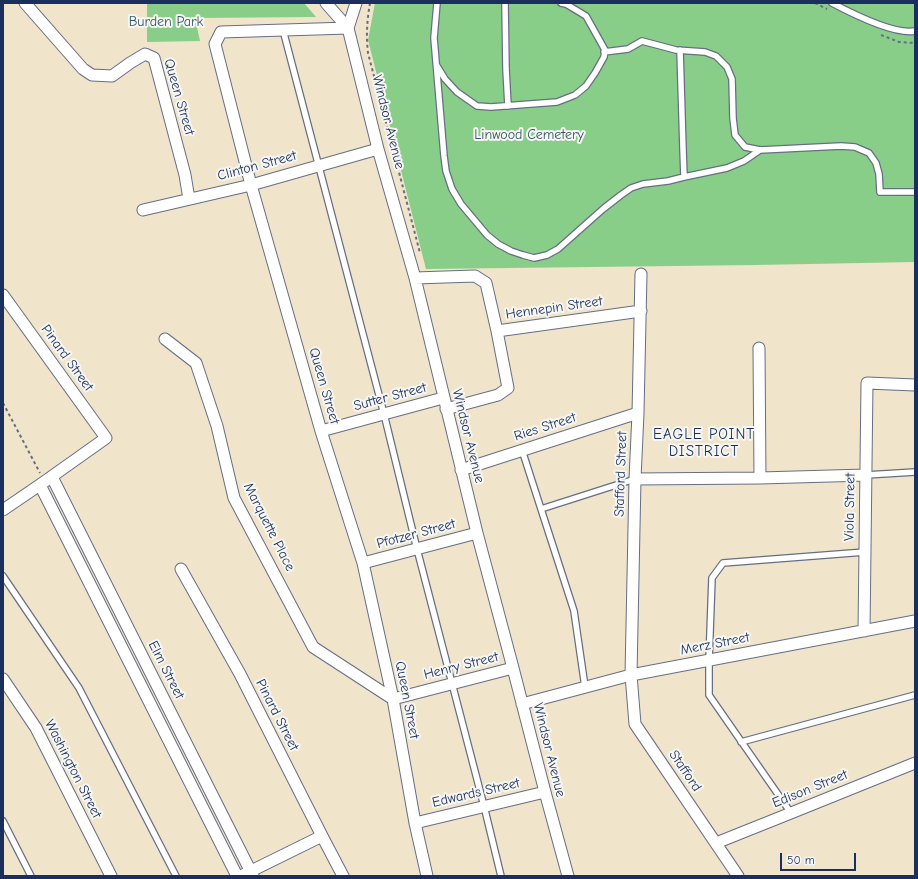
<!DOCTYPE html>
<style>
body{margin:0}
#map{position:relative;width:918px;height:879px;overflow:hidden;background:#f0e4ca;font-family:"Comic Neue",sans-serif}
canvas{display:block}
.frame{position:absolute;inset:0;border:4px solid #1b2f5e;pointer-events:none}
.scale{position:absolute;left:780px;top:853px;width:76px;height:18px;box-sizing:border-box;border:2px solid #1b2f5e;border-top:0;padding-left:5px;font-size:12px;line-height:14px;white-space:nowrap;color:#1b2f5e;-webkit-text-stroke:3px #f6f6f2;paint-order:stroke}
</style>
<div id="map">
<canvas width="918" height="879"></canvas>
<div class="frame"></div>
<div class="scale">50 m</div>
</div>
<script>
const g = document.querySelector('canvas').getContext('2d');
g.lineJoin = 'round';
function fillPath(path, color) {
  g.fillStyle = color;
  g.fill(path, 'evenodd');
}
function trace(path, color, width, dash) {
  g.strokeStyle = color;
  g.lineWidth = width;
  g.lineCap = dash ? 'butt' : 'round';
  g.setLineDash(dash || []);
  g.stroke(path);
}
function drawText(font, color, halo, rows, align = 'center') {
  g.font = font + ' "Comic Neue",sans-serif';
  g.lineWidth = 4;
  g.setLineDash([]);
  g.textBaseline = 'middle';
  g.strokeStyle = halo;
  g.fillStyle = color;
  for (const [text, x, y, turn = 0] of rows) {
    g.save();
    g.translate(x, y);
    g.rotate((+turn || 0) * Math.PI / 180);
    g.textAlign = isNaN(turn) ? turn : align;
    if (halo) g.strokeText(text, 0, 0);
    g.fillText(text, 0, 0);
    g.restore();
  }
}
fillPath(new Path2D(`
 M 147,3 L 304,3 L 316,17 L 195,18 L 200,41 L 147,42 Z
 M 375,3 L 915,3 L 915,262 L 756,265 L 426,269 L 368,40 Z`), '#88ce88');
const service = new Path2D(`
 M 437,3 L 434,38 L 444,156 L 446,171 L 452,189 L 461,204 L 487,235 L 498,244 L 511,251 L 523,255 L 534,258 L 547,255 L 558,249 L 603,209 L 621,195 L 631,188 L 643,184 L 668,181 L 684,177 L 727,168 L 744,161 L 760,150
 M 505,3 L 506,69 L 508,106
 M 832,3 C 851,13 894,35 915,31
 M 283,30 L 384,414 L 417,549 L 484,806 L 501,876
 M 680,50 L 683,149 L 684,177
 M 604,52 L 628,49 L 642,41 L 676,50 L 705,52 L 716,56 L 727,67 L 732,79 L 733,118 L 735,135 L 745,147 L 760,150 L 841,146 L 855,147 L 869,153 L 876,163 L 879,174 L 880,192 L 915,192
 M 437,66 L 445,79 L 457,92 L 477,106 L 491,107 L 557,102 L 575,95 L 586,86 L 595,73 L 604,57 L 605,50 L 586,16 L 566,4 L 561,3
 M 522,450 L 541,509
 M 866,475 L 915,472
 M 3,576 L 79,688 L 176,876
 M 585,687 L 574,611 L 541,509 L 635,479
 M 741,742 L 915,695
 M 791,813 L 709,695 L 709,660 L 712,578 L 723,563 L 865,552
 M 3,821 L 31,876`);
const minor = new Path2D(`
 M 25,3 L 83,69 L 92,75 L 112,76 L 130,63 L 145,54 L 154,58 L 185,175 L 189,199
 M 326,3 L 348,28
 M 356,3 L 348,28 L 378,149 L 415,278 L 477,533 L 513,668 L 545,792 L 568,876
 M 348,28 L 221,32 L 215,44 L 251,185 L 321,431 L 363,563 L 393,699 L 415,823 L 427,876
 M 143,210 L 251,185 L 378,149
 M 641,274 L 638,413 L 635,479 L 631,675 L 635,724 L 738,876
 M 415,278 L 475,276 L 486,283 L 497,331 L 641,311
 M 3,295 L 106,438 L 44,482 L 3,510
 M 165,339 L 196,363 L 217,426 L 234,498 L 313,647 L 393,699 L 513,668
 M 759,348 L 760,478
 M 446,409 L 498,395 L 508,388 L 497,331
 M 321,431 L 443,398
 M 461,470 L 638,413
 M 52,477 L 253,876
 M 635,479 L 760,478 L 866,475
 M 40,485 L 237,876
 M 363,563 L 477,533
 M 181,569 L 240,674 L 322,836 L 343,876
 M 864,631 L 867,383 L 915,385
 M 3,679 L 36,728 L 111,876
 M 522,704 L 631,675 L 915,621
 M 415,823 L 545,792
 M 716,843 L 791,813 L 915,763
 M 243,875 L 322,836`);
trace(service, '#666e84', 8);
trace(minor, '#666e84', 13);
trace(new Path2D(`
 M 370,3 C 367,20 366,36 368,53 L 420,253
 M 815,3 L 827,9
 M 881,35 L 899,42 L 915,43
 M 3,403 L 40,473`), '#666e84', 2, [3, 3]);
trace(service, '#fff', 5.5);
trace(minor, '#fff', 11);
drawText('14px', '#365768', '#f6f6f2', [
 ["Burden Park",166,22],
 ["Linwood Cemetery",529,135]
]);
drawText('14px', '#1b2f5e', '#f6f6f2', [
 ["Queen Street",179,97,74],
 ["Windsor Avenue",388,122,76],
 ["Clinton Street",257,166,-15],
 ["Hennepin Street",554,308,-8],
 ["Pinard Street",67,358,54],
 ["Queen Street",324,386,74],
 ["Sutter Street",390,397,-15],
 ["Ries Street",545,427,-18],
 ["Windsor Avenue",468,436,76],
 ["Stafford Street",621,474,-88],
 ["Viola Street",850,507,-89],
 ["Marquette Place",269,527,63],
 ["Pfotzer Street",416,534,-15],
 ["Merz Street",715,644,-11],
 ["Henry Street",461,666,-14],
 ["Elm Street",166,670,63],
 ["Queen Street",407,700,79],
 ["Pinard Street",277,715,63],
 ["Windsor Avenue",549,750,76],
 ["Washington Street",73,769,63],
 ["Stafford",685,771,56],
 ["Edison Street",810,789,-22],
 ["Edwards Street",476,793,-13]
]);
g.letterSpacing = '1px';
drawText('15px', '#1b2f5e', '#f6f6f2', [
 ["EAGLE POINT",704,435],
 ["DISTRICT",704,452]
]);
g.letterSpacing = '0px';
</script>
